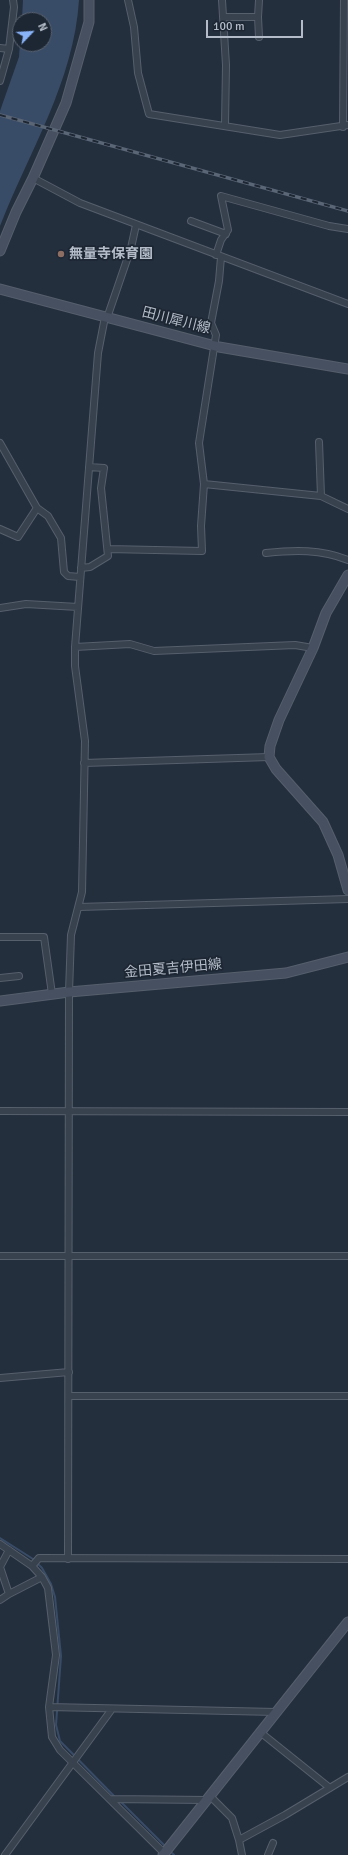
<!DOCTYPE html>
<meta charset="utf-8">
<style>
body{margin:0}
#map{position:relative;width:348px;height:1855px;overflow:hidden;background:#242f3e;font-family:Signika,sans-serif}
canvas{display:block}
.north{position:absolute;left:12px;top:12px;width:40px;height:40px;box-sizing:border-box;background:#1d2633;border:1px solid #59626f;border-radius:50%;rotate:65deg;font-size:11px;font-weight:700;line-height:16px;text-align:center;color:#b4bcc9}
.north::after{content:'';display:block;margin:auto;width:14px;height:18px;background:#8ab4f8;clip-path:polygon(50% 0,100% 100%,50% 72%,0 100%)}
.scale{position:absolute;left:206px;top:20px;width:97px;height:18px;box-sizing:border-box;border:2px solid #b4bcc9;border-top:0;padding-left:5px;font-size:12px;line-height:14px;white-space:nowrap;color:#b4bcc9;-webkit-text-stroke:3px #1d2633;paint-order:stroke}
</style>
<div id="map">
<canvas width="348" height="1855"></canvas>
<div class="north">N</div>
<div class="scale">100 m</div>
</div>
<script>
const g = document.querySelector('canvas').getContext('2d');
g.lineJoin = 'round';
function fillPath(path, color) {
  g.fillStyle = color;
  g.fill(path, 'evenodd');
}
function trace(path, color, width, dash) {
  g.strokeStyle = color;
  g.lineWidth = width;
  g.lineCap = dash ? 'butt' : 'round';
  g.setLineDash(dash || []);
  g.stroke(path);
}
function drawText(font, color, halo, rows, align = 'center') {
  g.font = font + ' Signika,"Noto Sans JP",sans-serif';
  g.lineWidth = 3.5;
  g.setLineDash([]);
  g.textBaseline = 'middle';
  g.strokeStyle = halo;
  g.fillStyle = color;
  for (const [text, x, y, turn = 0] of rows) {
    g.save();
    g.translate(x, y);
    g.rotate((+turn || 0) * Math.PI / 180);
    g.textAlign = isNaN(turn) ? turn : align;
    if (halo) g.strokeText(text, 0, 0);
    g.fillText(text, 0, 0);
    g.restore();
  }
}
fillPath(new Path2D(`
 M 23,0 L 79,0 C 74,81 29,152 0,226 L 0,111 L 19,57 L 20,43 L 44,44 L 44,20 L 22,20 Z`), '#394c67');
trace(new Path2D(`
 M 0,1538 L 33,1559 L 42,1568 L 51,1584 L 55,1597 L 61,1656 L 56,1725 L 60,1741 L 116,1798
 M 120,1801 L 166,1847
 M 169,1850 L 174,1855`), '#394c67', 2);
const street = new Path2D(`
 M 128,0 L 134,27 L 138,73 L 149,114 L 280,135 L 348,125
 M 222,0 L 226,65 L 225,125
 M 223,17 L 258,17 L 259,0
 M 258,17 L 259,37
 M 0,48 L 9,49
 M 0,81 L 9,49 L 14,7 L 13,0
 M 343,127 L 344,0
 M 33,178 L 80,203 L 348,304
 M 191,221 L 226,234
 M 216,255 L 221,240 L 228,230 L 221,196 L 329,226 L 348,229
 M 107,318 L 131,248 L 136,225
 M 319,442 L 321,496
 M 0,443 L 37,508 L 48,516 L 61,538 L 64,572 L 68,576 L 80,577
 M 204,484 L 321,496 L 348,509
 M 0,529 L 18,537 L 37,508
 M 108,549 L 202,551 L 201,526 L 204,484 L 199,443 L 216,335 L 211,323 L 219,281 L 221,257
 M 266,553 C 294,550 321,549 348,560
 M 81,568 L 90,567 L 108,556 L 101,488 L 104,468 L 89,467
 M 0,608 L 26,604 L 78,607
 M 75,647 L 130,644 L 154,651 L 295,645 L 313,648
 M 84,763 L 269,757
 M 79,907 L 348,899
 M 0,937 L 44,937 L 52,994
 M 0,978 L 19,976
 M 0,1111 L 348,1112
 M 0,1256 L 348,1256
 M 0,1378 L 69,1372
 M 69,1396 L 348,1396
 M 0,1544 L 32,1566 L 42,1577 L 48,1588 L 56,1655 L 49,1707 L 52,1737 L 60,1750 L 164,1853
 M 9,1550 L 0,1567 L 9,1594 L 42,1577
 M 68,1559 L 69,992 L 71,935 L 82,892 L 85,741 L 75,666 L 75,647 L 98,353 L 105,317
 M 32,1566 L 39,1558 L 348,1559
 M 0,1600 L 9,1594
 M 49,1707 L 276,1712
 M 260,1732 L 330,1788
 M 210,1796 L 232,1818 L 239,1840
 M 110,1799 L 207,1800
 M 5,1855 L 112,1709
 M 242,1855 L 239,1840 L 285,1815 L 348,1777
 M 268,1855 L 273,1843`);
const secondary = new Path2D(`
 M 0,251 L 16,212 L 33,178 L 66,103 L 89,22 L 89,0
 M 0,289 L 219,347 L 348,369
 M 348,575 L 326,613 L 313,648 L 279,720 L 270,746 L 269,757 L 276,769 L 323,822 L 338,855 L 348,890
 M 0,1001 L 69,992 L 286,973 L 348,957
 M 163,1855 L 348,1622`);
trace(street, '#565f6c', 8);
trace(secondary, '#565f6c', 11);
trace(street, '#38414e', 6);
trace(secondary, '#465061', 9);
const rail = new Path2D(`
 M 0,115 L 348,211`);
trace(rail, '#5a6575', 3.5);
trace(rail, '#1d2633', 2, [6]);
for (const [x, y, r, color] of [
 [61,254,4,"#8d6e63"]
]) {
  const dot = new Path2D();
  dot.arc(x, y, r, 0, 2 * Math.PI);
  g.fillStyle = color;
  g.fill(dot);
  trace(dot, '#1d2633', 1.5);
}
drawText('bold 14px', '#b4bcc9', '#1d2633', [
 ["無量寺保育園",69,254]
], 'left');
drawText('14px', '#b4bcc9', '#1d2633', [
 ["田川犀川線",176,321,14],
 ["金田夏吉伊田線",173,969,-5]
]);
</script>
